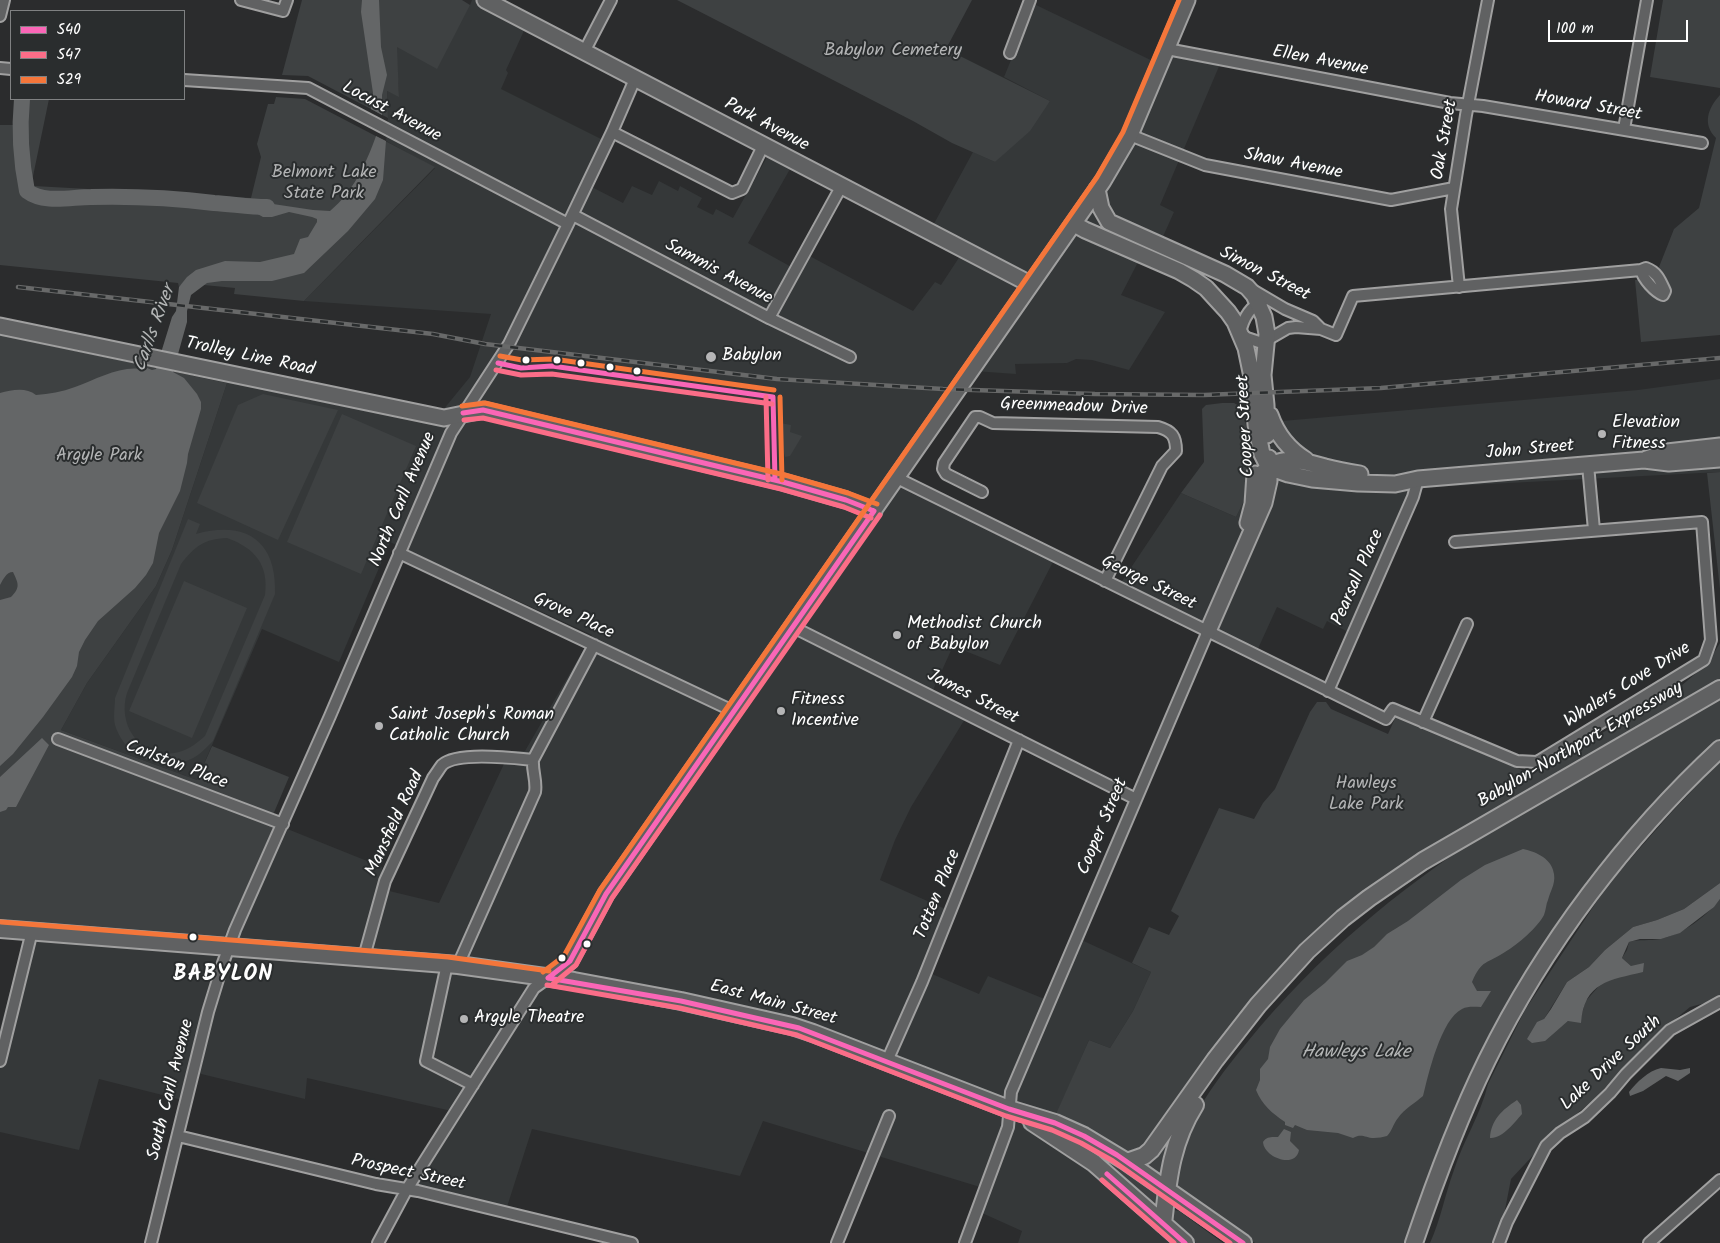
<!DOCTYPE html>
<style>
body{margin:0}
#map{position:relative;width:1720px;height:1243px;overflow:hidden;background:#2b2c2d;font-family:Kalam,sans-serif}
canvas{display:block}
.legend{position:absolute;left:10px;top:10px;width:175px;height:90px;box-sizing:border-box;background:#2a2d2e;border:1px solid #7f8182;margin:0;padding:6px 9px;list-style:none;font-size:15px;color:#fff}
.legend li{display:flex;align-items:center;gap:10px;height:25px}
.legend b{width:25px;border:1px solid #7f8182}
.scale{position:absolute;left:1548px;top:20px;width:140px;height:22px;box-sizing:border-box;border:2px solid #fff;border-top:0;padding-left:6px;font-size:15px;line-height:18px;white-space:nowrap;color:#fff;-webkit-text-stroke:4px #2a2d2e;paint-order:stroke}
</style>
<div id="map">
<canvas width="1720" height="1243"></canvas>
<ul class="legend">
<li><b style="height:6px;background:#fa66b7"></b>S40</li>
<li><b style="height:6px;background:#fb6d88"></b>S47</li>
<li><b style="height:6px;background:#f5763a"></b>S29</li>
</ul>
<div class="scale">100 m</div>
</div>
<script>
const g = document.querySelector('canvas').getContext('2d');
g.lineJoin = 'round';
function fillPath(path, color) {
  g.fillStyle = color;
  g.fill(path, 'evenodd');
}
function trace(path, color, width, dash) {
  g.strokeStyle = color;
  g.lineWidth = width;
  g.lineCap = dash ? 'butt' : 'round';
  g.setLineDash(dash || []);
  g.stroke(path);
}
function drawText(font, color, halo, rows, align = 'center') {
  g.font = font + ' Kalam,sans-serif';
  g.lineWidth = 4;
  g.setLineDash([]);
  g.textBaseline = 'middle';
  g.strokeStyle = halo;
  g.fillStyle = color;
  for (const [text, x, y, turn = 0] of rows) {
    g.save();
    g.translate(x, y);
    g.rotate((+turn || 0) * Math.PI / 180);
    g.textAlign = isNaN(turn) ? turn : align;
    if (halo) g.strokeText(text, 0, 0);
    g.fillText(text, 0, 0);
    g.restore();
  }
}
fillPath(new Path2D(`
 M 472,0 L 485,0 L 528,22 L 506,70 L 508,73 L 501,89 L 603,140 L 584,183 L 623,203 L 632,186 L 652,195 L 659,181 L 678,191 L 680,186 L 702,198 L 697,207 L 713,215 L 716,209 L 733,218 L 771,150 L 794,162 L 748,243 L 795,269 L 802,252 L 913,311 L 935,282 L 941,285 L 964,250 L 930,231 L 973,152 L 995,162 L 1050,101 L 1004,77 L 1034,4 L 1159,64 L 1166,49 L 1223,57 L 1160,205 L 1174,212 L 1161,241 L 1151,237 L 1121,295 L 1165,312 L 1129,370 L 1092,360 L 1076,359 L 1067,363 L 1015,364 L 1016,374 L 974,371 L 899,478 L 1056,556 L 1000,665 L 953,646 L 929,699 L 968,714 L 911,807 L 895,840 L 880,880 L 950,911 L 925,971 L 979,994 L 988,976 L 1047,1000 L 1075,937 L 1151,972 L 1133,1011 L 1110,1048 L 1089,1040 L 1053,1123 L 1069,1148 L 1179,1243 L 1018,1243 L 1022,1231 L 982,1213 L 990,1190 L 763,1121 L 740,1176 L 532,1129 L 505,1213 L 408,1191 L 456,1112 L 307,1078 L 305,1099 L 193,1072 L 186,1101 L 99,1079 L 79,1150 L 0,1132 L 0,1029 L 24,938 L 7,936 L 8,919 L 223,940 L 275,824 L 382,867 L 381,889 L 439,903 L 510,751 L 525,751 L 592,635 L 390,542 L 339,662 L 262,629 L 197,780 L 61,730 L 87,683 L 156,586 L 172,550 L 227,383 L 230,379 L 434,421 L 470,377 L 491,314 L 304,301 L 435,168 L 386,141 L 388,118 L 387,91 L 399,96 L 396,47 L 470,5 Z
 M 1720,379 L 1720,472 L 1413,488 L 1350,633 L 1327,621 L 1323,629 L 1277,607 L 1256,653 L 1116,590 L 1181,493 L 1236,517 L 1282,421 L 1638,390 Z`), '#353839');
fillPath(new Path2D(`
 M 302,0 L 462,0 L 470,5 L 437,69 L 397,47 L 399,97 L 387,91 L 388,118 L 308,76 L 282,75 Z
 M 677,0 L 972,0 L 946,49 L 1050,101 L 1030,131 L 995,162 L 952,143 L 913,121 Z
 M 1663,0 L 1720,0 L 1720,88 L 1650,77 Z
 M 1720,95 L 1720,335 L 1641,342 L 1635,280 L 1664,279 L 1659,267 L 1674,229 L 1699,208 L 1716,138 C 1702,124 1708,108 1720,95 Z
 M 276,97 L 305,99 L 435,167 L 304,301 L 234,294 L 235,288 L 183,283 L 179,287 L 178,283 L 0,265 L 0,125 L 16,125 L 18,99 L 49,99 L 32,181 L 34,186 L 251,198 L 261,157 L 257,144 L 268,104 L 274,104 Z
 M 0,335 L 227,383 L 172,550 L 156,586 L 87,683 L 61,730 L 197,780 L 212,746 L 289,777 L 270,822 L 275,824 L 223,940 L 0,919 Z
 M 263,394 L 338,410 L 278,540 L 197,503 L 238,405 Z
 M 1222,403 L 1234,403 L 1243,408 C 1248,427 1251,481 1245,499 C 1242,505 1239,511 1236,517 L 1181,493 L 1204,462 L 1202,409 L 1206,405 Z
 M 342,414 L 416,446 L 361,574 L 287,542 Z
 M 780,423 L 791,425 L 790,432 L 802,436 L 790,456 L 785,457 L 779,431 Z
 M 1720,472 L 1720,589 L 1707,473 Z
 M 188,519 L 200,524 L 196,534 C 246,520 277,541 275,594 L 213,741 C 205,749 197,758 186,761 C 156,770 124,755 115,725 C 113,717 115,706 115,698 ZM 227,538 C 255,548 269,565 265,595 L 205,736 C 198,742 191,748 182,751 C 145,764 116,728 127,693 L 181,564 C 195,546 204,539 227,538 Z
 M 184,581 L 247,608 L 192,738 L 129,711 Z
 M 1720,643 L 1720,680 L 1609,743 L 1440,842 L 1369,888 L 1313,937 L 1148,1149 L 1135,1156 L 1127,1153 L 1070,1124 L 1071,1120 L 1056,1114 L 1089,1040 L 1110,1048 L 1133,1011 L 1151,972 L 1132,963 L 1149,927 L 1169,935 L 1179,916 L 1171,911 L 1219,808 L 1254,819 L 1263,803 L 1275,789 L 1310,712 L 1317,702 L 1326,702 L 1331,709 L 1388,734 L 1397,714 L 1526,772 C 1551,759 1577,746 1602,733 C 1642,711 1697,685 1720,643 Z
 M 1720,698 L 1720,742 L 1568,916 L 1510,1001 L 1453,1112 L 1408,1243 L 1255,1243 L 1174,1184 C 1175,1174 1175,1161 1179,1151 C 1194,1109 1221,1074 1249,1040 C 1316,958 1396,891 1484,834 C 1502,822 1522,813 1540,802 C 1601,768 1662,736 1720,698 Z
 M 1720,761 L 1720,883 L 1684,909 L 1657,920 L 1633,927 L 1605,950 L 1589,967 L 1567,982 L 1544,1019 L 1557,1030 L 1568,1021 L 1582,1014 L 1585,1002 L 1598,987 L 1631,966 L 1622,958 L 1627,950 L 1629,942 C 1639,939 1650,941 1660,939 C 1682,935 1707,916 1720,899 L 1720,999 L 1690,1007 L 1654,1037 L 1593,1100 L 1553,1134 L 1511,1179 L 1503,1220 L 1495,1243 L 1430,1243 C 1441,1219 1445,1194 1454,1170 C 1463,1141 1481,1114 1488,1084 L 1525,1010 L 1597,901 L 1619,872 L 1669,815 Z
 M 1074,1141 L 1116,1164 L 1158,1193 L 1154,1208 Z
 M 1166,1142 L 1169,1144 L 1162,1174 L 1161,1173 L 1160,1175 L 1162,1179 L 1140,1165 Z
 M 1174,1210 L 1179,1211 L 1223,1243 L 1196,1243 L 1170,1222 L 1169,1212 Z`), '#3e4142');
fillPath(new Path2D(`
 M 362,0 L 379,0 L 381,47 L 387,75 L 382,95 L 382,115 L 371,109 L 373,93 L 361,12 Z
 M 376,136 L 386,141 L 383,180 L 375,199 L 348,231 L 304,273 L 272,281 L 222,281 L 207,283 L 191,295 L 187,311 L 187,322 L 173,372 L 184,378 L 197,394 L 201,402 L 201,409 L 188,454 L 187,463 L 180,491 L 159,533 L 153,563 L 146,575 L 135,588 L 98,621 L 85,640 L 79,652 L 77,666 L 72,677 L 43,717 L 13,754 L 0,766 L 0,600 L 11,597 C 21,587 18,583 13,572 C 6,572 3,580 0,585 L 0,393 C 12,390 26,387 36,395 C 49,394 62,392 75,387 C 98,379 122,364 146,370 L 147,368 L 152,370 L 156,369 L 172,317 L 176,311 L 179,287 L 187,277 L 196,270 L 225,261 L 260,262 L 294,254 L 300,239 L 308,237 L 317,222 L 317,219 L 312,217 L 289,212 L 272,217 L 263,217 L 245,207 L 273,204 L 313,210 L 330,211 C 353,192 366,164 376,136 Z
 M 42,738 L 49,745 L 16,807 L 8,807 L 6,810 L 0,812 L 0,777 Z
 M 1523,849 C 1534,851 1550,858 1553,870 C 1557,882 1551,889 1548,900 C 1546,904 1546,910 1544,915 C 1538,927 1517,945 1505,952 C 1487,964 1482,959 1472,982 L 1477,991 L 1491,991 L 1481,1007 C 1474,1007 1468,1006 1462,1009 C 1441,1019 1428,1075 1423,1096 C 1415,1103 1404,1109 1398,1118 C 1393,1124 1392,1131 1387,1136 C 1383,1137 1378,1138 1374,1138 C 1365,1138 1362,1133 1353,1138 L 1338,1133 L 1307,1130 L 1295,1125 L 1293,1128 L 1285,1125 L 1285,1122 C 1272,1113 1262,1105 1256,1090 L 1260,1080 L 1260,1069 L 1268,1059 L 1270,1047 L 1280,1029 L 1304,1000 L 1325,983 L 1347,961 L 1362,955 L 1374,947 L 1387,934 L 1408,921 L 1461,880 L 1485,865 Z
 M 1720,883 L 1720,899 L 1714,907 L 1680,933 L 1661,939 L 1640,939 L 1629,942 L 1622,958 L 1631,966 L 1644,963 L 1643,972 C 1610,980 1584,982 1581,1023 L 1568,1021 L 1545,1041 L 1532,1043 L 1527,1039 L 1537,1022 L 1544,1019 L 1551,1009 L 1567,982 L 1589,967 L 1605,950 L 1633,927 L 1657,920 L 1684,909 Z
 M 1661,1068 L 1680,1070 L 1690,1068 L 1690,1073 L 1678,1081 L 1666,1076 L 1643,1091 L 1630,1096 L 1629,1092 C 1637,1082 1648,1071 1661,1068 Z
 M 1517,1100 L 1521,1105 L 1522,1114 C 1514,1123 1502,1139 1490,1138 C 1491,1120 1502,1110 1517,1100 Z
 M 1284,1129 L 1291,1132 L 1290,1141 L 1299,1150 C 1296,1169 1264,1158 1263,1142 C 1267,1136 1272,1137 1278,1137 Z`), '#646667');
trace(new Path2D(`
 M 22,99 C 19,130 21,161 27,191 C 44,204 71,197 91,197 C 132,196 174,198 214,203 C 232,204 249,207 267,207`), '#646667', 16);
const street = new Path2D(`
 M 241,0 L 283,11 L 287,0
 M 0,16 L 4,0
 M 1167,49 L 1450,103 L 1483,106 L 1702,143
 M 584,52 L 611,0
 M 1010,53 L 1030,0
 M 0,68 L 11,69
 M 184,80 L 308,88 L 568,224
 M 1624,129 L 1647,0
 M 612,132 L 732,193 L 742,189 L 763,146
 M 1130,135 L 1205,165 L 1391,200 L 1454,188
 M 573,215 L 769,318 L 850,357
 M 1459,287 L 1451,209 L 1466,115 L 1488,0
 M 1251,289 L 1285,309 L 1313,321 L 1321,329 L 1336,335 L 1353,296 L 1641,270 L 1646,268 C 1657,272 1660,280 1665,291 L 1663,295 C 1655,292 1643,279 1641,270
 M 1263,301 C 1249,307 1243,319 1240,333 L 1247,338 L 1262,343 L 1288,328 L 1296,327 L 1321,329
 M 769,318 L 841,187
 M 1588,465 L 1594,530
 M 897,478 L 1386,719 L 1393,709 L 1517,761 L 1537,762 L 1704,660 L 1711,640 L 1702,522 L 1455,542
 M 982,492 L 946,474 L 943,469 L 944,463 L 975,417 L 980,417 L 993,423 L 1158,427 C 1172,431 1176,436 1176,451 L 1162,466 L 1105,581
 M 399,553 L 733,711
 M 793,627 L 1136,799
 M 1328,691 L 1413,497 L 1418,479
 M 1423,722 L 1467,624
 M 58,739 L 283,824
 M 364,957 L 385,881 L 433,778 C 436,774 439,769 442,765 C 457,751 513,758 533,760
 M 447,964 L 426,1061 L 473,1085
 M 458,965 L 535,792 C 537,781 532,771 533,760 L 594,645
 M 0,1061 L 32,931
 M 887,1061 L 922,982 L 1019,740
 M 178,1136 L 376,1184 L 418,1191 L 632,1243
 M 151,1243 L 208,1012 L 223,963 L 235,930 L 330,716 L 451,433 L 509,344 L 568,224 L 612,132 L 635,79
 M 378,1243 L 407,1189 L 534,988 L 548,978
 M 837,1243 L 889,1116
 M 965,1243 L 1008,1127 L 1011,1092 L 1208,631
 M 1499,1243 L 1507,1222 L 1546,1146 L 1560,1133 L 1585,1117 L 1610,1093 L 1626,1074 L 1670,1030 L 1720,1002
 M 1649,1243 L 1720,1180`);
const secondary = new Path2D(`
 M 485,0 L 1030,284
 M 1097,189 L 1101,208 L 1109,222 L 1225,274 L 1247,287 L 1254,295 L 1264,317 L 1267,334 L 1263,375 L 1266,405 L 1267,435
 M 1074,224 L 1085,230 L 1179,271 L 1193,279 L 1206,288 L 1228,312 L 1235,322 L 1246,348 L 1252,377 L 1256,425 L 1262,454 L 1266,462 L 1274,469 L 1288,474 L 1312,479 L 1358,483 L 1395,484 L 1418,479 L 1644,460 L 1669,463 L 1720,459
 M 0,326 L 444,418 L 483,410 L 783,482 L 846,500 L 874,511
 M 1270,415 C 1277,435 1288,449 1306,460
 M 1646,459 L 1667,452 L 1720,446
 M 1256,483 C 1272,452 1297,459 1325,467 C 1337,470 1348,472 1360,474
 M 1248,523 L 1253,504 L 1255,474
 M 1208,631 L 1264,503 L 1269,481 L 1269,458
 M 548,978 L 570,961 L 606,894 L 1103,181 L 1130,135 L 1187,0`);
const primary = new Path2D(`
 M 0,929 L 458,965 L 574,981 L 681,1001 L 792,1026 L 813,1033 L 1009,1109 L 1055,1123 L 1084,1136 L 1127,1162 L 1243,1243
 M 1032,1122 L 1094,1163 L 1185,1243
 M 1127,1162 L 1144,1156 L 1151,1150 L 1215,1060 L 1258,1005 L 1307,951 L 1343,918 L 1369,898 L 1423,861 L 1720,689
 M 1163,1224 C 1168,1180 1171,1143 1195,1105
 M 1414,1243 C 1435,1181 1458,1119 1487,1060 C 1543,946 1627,835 1720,749`);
trace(street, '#a0a0a0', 14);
trace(secondary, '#a0a0a0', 19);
trace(primary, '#a0a0a0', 20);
trace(street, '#606162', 10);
trace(secondary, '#606162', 15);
trace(primary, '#606162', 16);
const rail = new Path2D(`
 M 18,287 L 433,334 L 485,344 L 777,379 L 943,389 L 1095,394 L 1204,395 L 1381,388 L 1720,358`);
trace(rail, '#686969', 4.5);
trace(rail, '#2a2d2e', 2.5, [8]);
trace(new Path2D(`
 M 498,363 L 521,368 L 552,366 L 773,397
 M 773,397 L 775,480
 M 463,413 L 483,410 L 783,482 L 846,500 L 874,511
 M 548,978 L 681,1001 L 799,1028 L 1009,1109 L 1055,1123 L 1084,1136 L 1117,1155 L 1243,1243
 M 548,978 L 570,961 L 606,894 L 874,511
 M 1107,1174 L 1185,1243`), '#fa66b7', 5);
trace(new Path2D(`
 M 496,370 L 521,375 L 552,374 L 772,404
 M 766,397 L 768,480
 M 464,420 L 483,418 L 781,489 L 844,507 L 871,518
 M 553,984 L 576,965 L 612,898 L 880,515
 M 547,985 L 680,1008 L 797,1035 L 1006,1116 L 1052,1130 L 1081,1143 L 1113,1161 L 1230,1243
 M 1102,1180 L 1174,1243`), '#fb6d88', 5);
trace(new Path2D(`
 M 500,356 L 522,360 L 553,359 L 774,390
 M 780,397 L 782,480
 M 462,406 L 485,403 L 785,475 L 848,493 L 877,504
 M 1,922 L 448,957 L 549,971
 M 543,972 L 564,956 L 600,890 L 1097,177 L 1123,132 L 1179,0`), '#f5763a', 5);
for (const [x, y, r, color] of [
 [711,357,6,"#b5b5b6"],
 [526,360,4.5,"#fff"],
 [557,360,4.5,"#fff"],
 [581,363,4.5,"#fff"],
 [610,367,4.5,"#fff"],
 [637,371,4.5,"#fff"],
 [1602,434,5,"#b5b5b6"],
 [897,635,5,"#b5b5b6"],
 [781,711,5,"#b5b5b6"],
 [379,726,5,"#b5b5b6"],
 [193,937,4.5,"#fff"],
 [587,944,4.5,"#fff"],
 [562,958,4.5,"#fff"],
 [464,1019,5,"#b5b5b6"]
]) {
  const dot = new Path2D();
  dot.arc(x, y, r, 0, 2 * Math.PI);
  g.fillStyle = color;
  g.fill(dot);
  trace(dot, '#2a2d2e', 2);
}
drawText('18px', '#b3b4b5', '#2a2d2e', [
 ["Babylon Cemetery",893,52],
 ["Belmont Lake",324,174],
 ["State Park",324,195],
 ["Argyle Park",99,457],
 ["Hawleys",1366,785],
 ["Lake Park",1366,806]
]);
drawText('18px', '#fff', '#2a2d2e', [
 ["Ellen Avenue",1320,62,11],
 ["Howard Street",1588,107,10],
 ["Locust Avenue",391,113,28],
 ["Park Avenue",766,126,28],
 ["Oak Street",1446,140,-80],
 ["Shaw Avenue",1293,165,11],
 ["Sammis Avenue",718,273,28],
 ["Simon Street",1264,275,27],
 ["Trolley Line Road",250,358,12],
 ["Greenmeadow Drive",1074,408,2],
 ["Cooper Street",1247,426,-93],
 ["John Street",1530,451,-5],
 ["North Carll Avenue",404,500,-67],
 ["Pearsall Place",1359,578,-66],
 ["George Street",1148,584,26],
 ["Grove Place",573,617,25],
 ["Whalers Cove Drive",1628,686,-32],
 ["James Street",972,698,27],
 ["Babylon-Northport Expressway",1581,746,-30],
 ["Carlston Place",176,766,21],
 ["Mansfield Road",396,824,-65],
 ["Cooper Street",1104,827,-67],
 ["Totten Place",939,895,-68],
 ["East Main Street",773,1004,15],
 ["Lake Drive South",1612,1064,-43],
 ["South Carll Avenue",172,1090,-76],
 ["Prospect Street",408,1174,12]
]);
drawText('18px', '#fff', '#2a2d2e', [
 ["Babylon",722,357],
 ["Elevation",1612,424],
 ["Fitness",1612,445],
 ["Methodist Church",907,625],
 ["of Babylon",907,646],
 ["Fitness",791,701],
 ["Incentive",791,722],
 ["Saint Joseph's Roman",389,716],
 ["Catholic Church",389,737],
 ["Argyle Theatre",474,1019]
], 'left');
drawText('italic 19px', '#b4b6b6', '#2a2d2e', [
 ["Carlls River",156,329,-70],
 ["Hawleys Lake",1356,1054]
]);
g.letterSpacing = '1px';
drawText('bold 22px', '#fff', '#2a2d2e', [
 ["BABYLON",223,976]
]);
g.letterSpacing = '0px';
</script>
